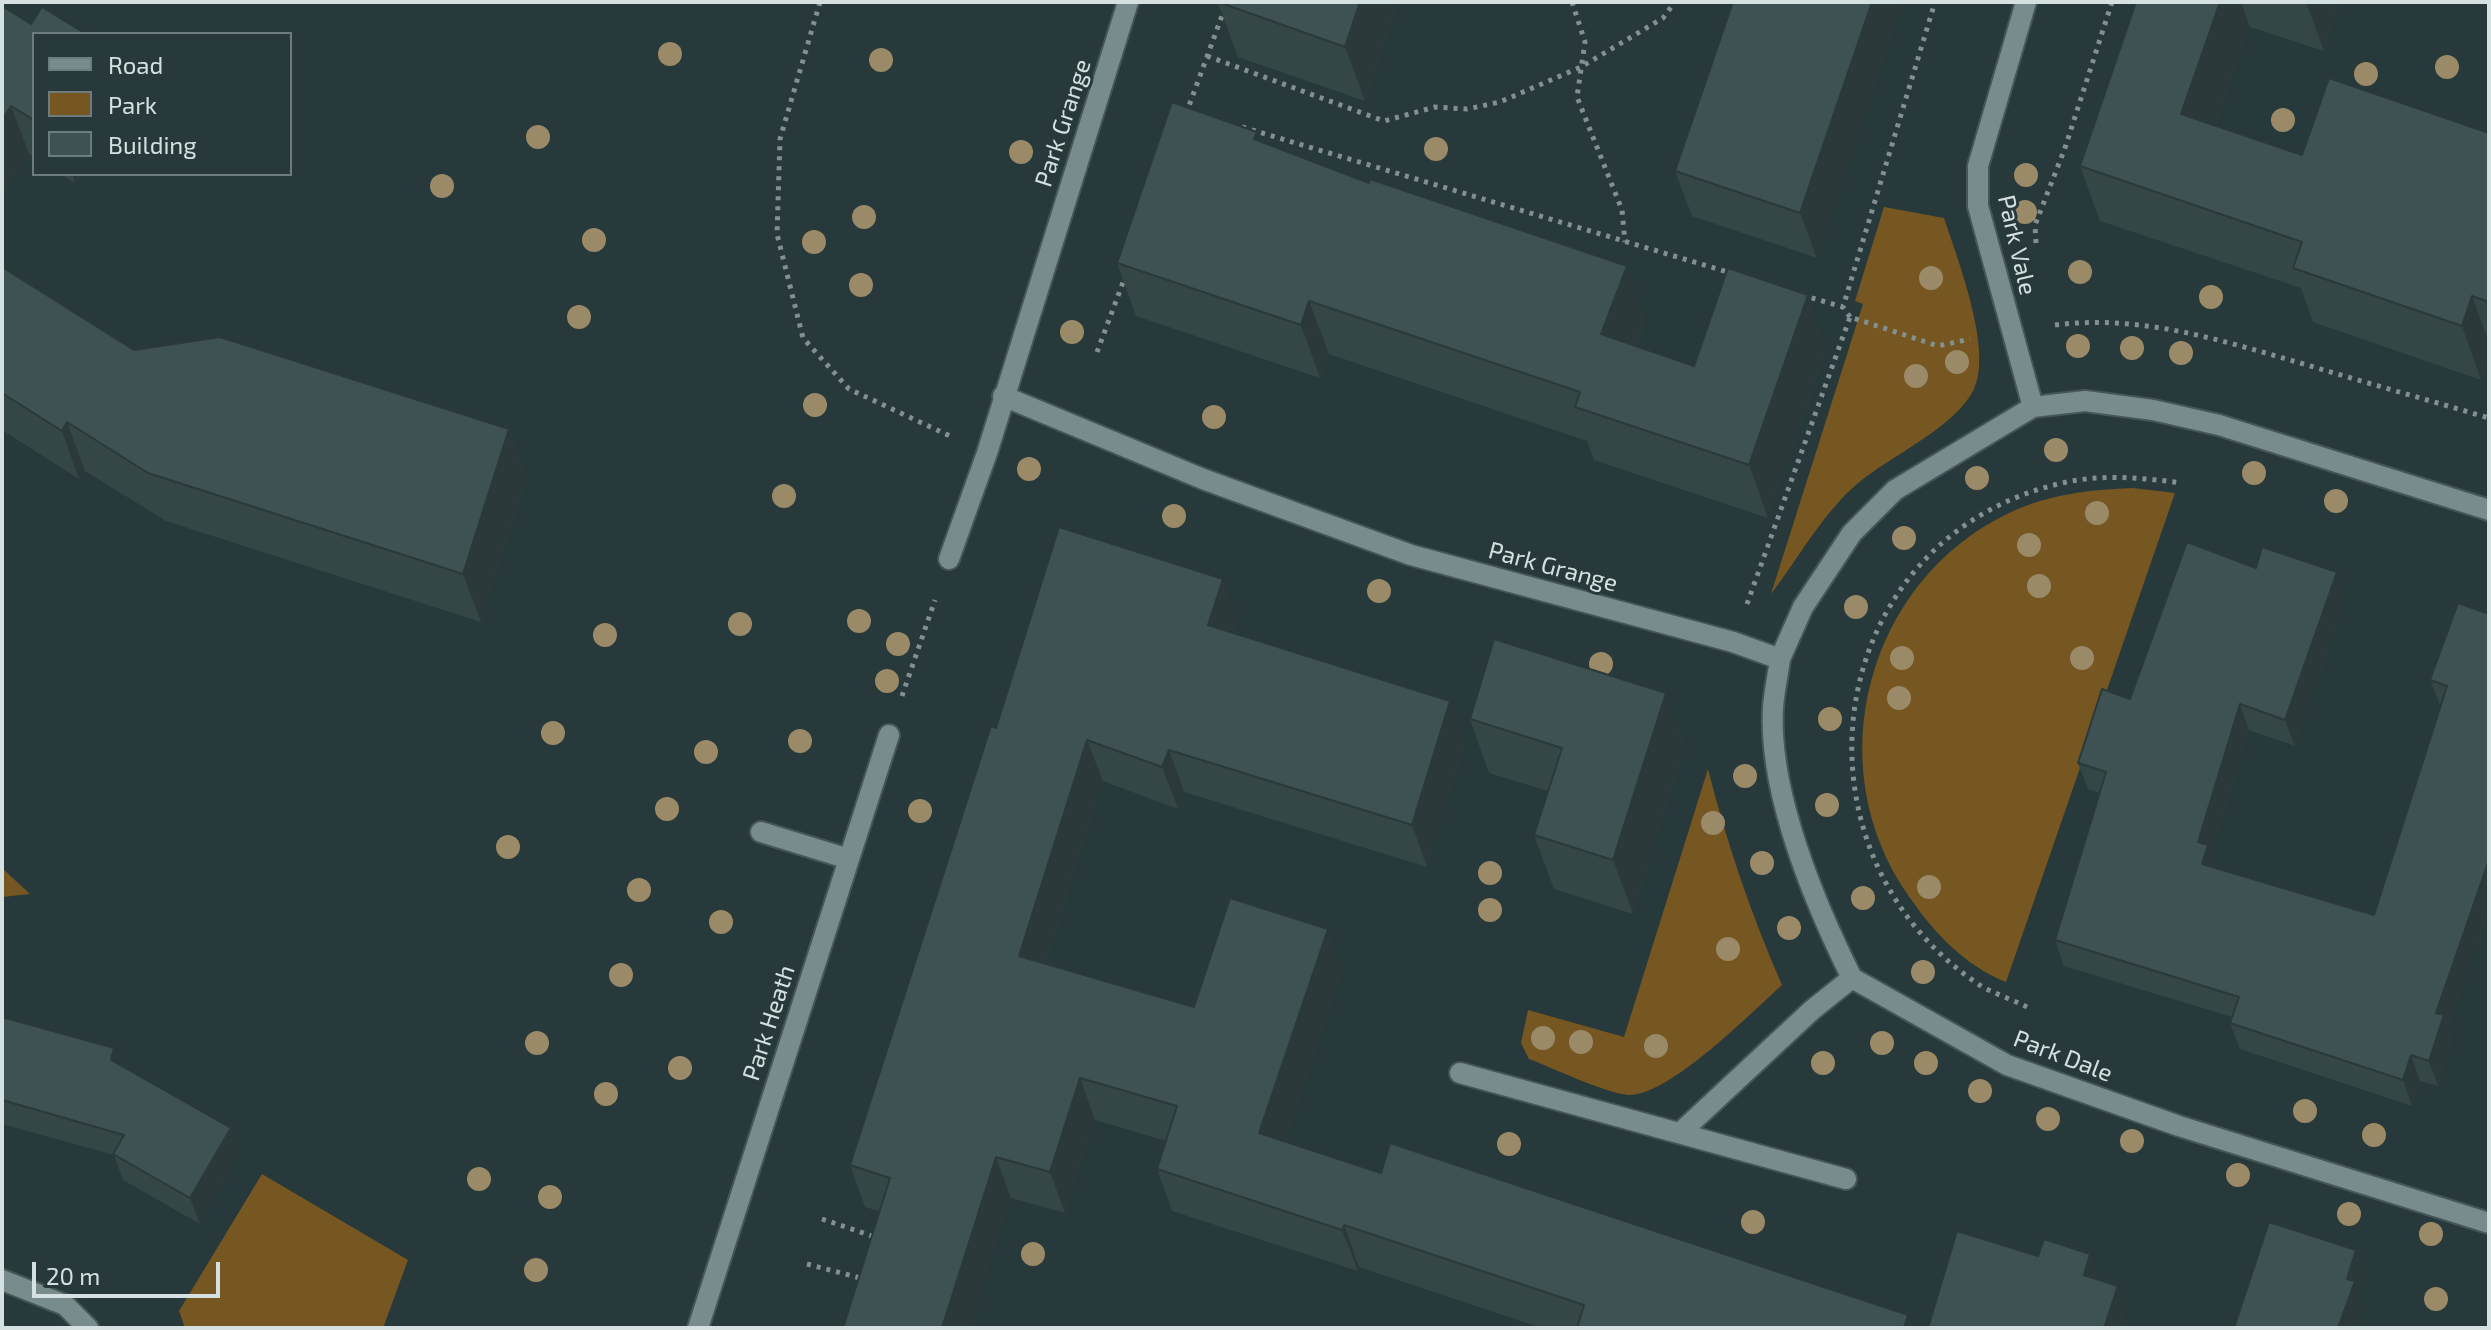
<!DOCTYPE html>
<style>
body{margin:0}
#map{position:relative;width:2491px;height:1330px;overflow:hidden;background:#28393b;font-family:"Exo 2",sans-serif}
canvas{display:block}
.frame{position:absolute;inset:0;border:4px solid #d5e0e1;pointer-events:none}
.legend{position:absolute;left:32px;top:32px;width:260px;height:144px;box-sizing:border-box;background:#28393b;border:2px solid #6d7c7d;margin:0;padding:10px 14px;list-style:none;font-size:24px;color:#d5e0e1}
.legend li{display:flex;align-items:center;gap:16px;height:40px}
.legend b{width:40px;border:2px solid #6d7c7d}
.scale{position:absolute;left:32px;top:1262px;width:188px;height:36px;box-sizing:border-box;border:4px solid #d5e0e1;border-top:0;padding-left:10px;font-size:24px;line-height:28px;white-space:nowrap;color:#d5e0e1;-webkit-text-stroke:6px #28393b;paint-order:stroke}
</style>
<div id="map">
<canvas width="2491" height="1330"></canvas>
<div class="frame"></div>
<ul class="legend">
<li><b style="height:10px;background:#788c8e"></b>Road</li>
<li><b style="height:22px;background:#765722"></b>Park</li>
<li><b style="height:22px;background:#3e5153"></b>Building</li>
</ul>
<div class="scale">20 m</div>
</div>
<script>
const g = document.querySelector('canvas').getContext('2d');
g.lineJoin = 'round';
function fillPath(path, color) {
  g.fillStyle = color;
  g.fill(path, 'evenodd');
}
function trace(path, color, width, dash) {
  g.strokeStyle = color;
  g.lineWidth = width;
  g.lineCap = dash ? 'butt' : 'round';
  g.setLineDash(dash || []);
  g.stroke(path);
}
function drawText(font, color, halo, rows, align = 'center') {
  g.font = font + ' "Exo 2",sans-serif';
  g.lineWidth = 6;
  g.setLineDash([]);
  g.textBaseline = 'middle';
  g.strokeStyle = halo;
  g.fillStyle = color;
  for (const [text, x, y, turn = 0] of rows) {
    g.save();
    g.translate(x, y);
    g.rotate((+turn || 0) * Math.PI / 180);
    g.textAlign = isNaN(turn) ? turn : align;
    if (halo) g.strokeText(text, 0, 0);
    g.fillText(text, 0, 0);
    g.restore();
  }
}
fillPath(new Path2D(`
 M 1884,207 L 1944,218 C 1957,258 1993,349 1974,389 C 1956,427 1890,456 1857,484 C 1823,513 1798,559 1771,594 L 1863,304 L 1855,301 Z
 M 2133,488 L 2175,493 L 2006,982 C 1964,965 1934,933 1908,895 C 1818,766 1866,581 2009,513 C 2050,494 2088,490 2133,488 Z
 M 1708,769 C 1727,844 1751,914 1782,985 C 1751,1013 1668,1097 1628,1095 C 1605,1093 1553,1068 1529,1059 L 1521,1043 L 1528,1010 L 1624,1037 Z
 M 2,868 L 30,894 L 2,897 Z
 M 262,1174 L 408,1260 L 383,1328 L 185,1328 L 179,1311 Z`), '#765722');
const minor = new Path2D(`
 M 2026,2 L 1978,166 L 1978,206 L 2033,407
 M 1003,396 L 1203,479 L 1411,555 L 1733,642 L 1780,659 C 1778,675 1774,692 1773,708 C 1768,792 1815,904 1852,978
 M 949,559 L 987,453 L 1128,2
 M 1780,659 L 1803,607 L 1852,533 L 1895,490 L 2033,407 L 2085,401 L 2153,410 L 2219,425 L 2489,510
 M 761,832 L 849,859
 M 1460,1073 L 1846,1179
 M 1681,1132 L 1812,1010 L 1852,978 L 2007,1065 L 2179,1126 L 2489,1223
 M 2,1280 L 65,1305 L 88,1328
 M 698,1328 L 889,735`);
trace(minor, '#465657', 24);
trace(new Path2D(`
 M 820,2 L 780,139 L 777,234 L 803,338 L 849,389 L 950,436
 M 1572,2 L 1585,42 L 1577,97 L 1622,210 L 1625,242
 M 1207,56 L 1384,121 L 1435,107 L 1467,109 L 1500,102 L 1581,67 L 1663,18 L 1675,2
 M 1186,114 L 1227,2
 M 1242,127 L 1731,273
 M 2036,243 L 2035,225 L 2065,148 L 2112,2
 M 1802,295 L 1843,307
 M 1850,317 L 1843,307 L 1935,2
 M 2055,325 C 2141,314 2224,341 2307,365 C 2367,383 2428,400 2489,418
 M 1097,352 L 1125,277
 M 1747,604 L 1850,317 L 1938,346 L 1970,339
 M 902,696 L 935,600
 M 2027,1007 C 2011,999 1992,993 1978,984 C 1777,848 1823,533 2067,482 C 2105,474 2143,478 2182,483
 M 822,1219 L 878,1238
 M 807,1264 L 864,1279`), '#829091', 5, [4, 6]);
trace(minor, '#788c8e', 20);
g.fillStyle = '#9a8a67';
for (const [x, y] of [
 [670,54],
 [881,60],
 [2447,67],
 [2366,74],
 [2283,120],
 [538,137],
 [1436,149],
 [1021,152],
 [2026,175],
 [442,186],
 [2025,212],
 [864,217],
 [594,240],
 [814,242],
 [2080,272],
 [1931,278],
 [861,285],
 [2211,297],
 [579,317],
 [1072,332],
 [2078,346],
 [2132,348],
 [2181,353],
 [1957,362],
 [1916,376],
 [815,405],
 [1214,417],
 [2056,450],
 [1029,469],
 [2254,473],
 [1977,478],
 [784,496],
 [2336,501],
 [2097,513],
 [1174,516],
 [1904,538],
 [2029,545],
 [2039,586],
 [1379,591],
 [1856,607],
 [859,621],
 [740,624],
 [605,635],
 [898,644],
 [1902,658],
 [2082,658],
 [1601,664],
 [887,681],
 [1899,698],
 [1830,719],
 [553,733],
 [800,741],
 [706,752],
 [1745,776],
 [1827,805],
 [667,809],
 [920,811],
 [1713,823],
 [508,847],
 [1762,863],
 [1490,873],
 [1929,887],
 [639,890],
 [1863,898],
 [1490,910],
 [721,922],
 [1789,928],
 [1728,949],
 [1923,972],
 [621,975],
 [1543,1038],
 [1581,1042],
 [537,1043],
 [1882,1043],
 [1656,1046],
 [1823,1063],
 [1926,1063],
 [680,1068],
 [1980,1091],
 [606,1094],
 [2305,1111],
 [2048,1119],
 [2374,1135],
 [2132,1141],
 [1509,1144],
 [2238,1175],
 [479,1179],
 [550,1197],
 [2349,1214],
 [1753,1222],
 [2431,1234],
 [1033,1254],
 [536,1270],
 [2436,1299]
]) {
  g.beginPath();
  g.arc(x, y, 12, 0, 2 * Math.PI);
  g.fill();
}
fillPath(new Path2D(`
 M 1398,2 L 1365,101 L 1238,57 L 1218,3 Z
 M 1733,2 L 1817,258 L 1692,216 L 1675,171 Z
 M 2136,2 L 2340,2 L 2324,51 L 2250,27 L 2216,125 L 2302,155 L 2489,133 L 2489,358 L 2481,380 L 2313,322 L 2301,288 L 2100,221 L 2080,166 Z
 M 2,6 L 34,34 L 34,157 L 29,154 L 2,196 Z
 M 1261,141 L 1646,319 L 1636,346 L 1694,366 L 1827,348 L 1768,518 L 1594,460 L 1587,441 L 1329,354 L 1320,378 L 1136,316 L 1117,263 Z
 M 60,174 L 81,174 L 75,183 Z
 M 2,267 L 134,350 L 509,429 L 527,478 L 481,622 L 166,521 L 85,471 L 79,479 L 2,430 Z
 M 2256,568 L 2346,598 L 2295,746 L 2249,730 L 2212,855 L 2216,868 L 2374,915 L 2441,706 L 2440,705 L 2430,680 L 2489,614 L 2489,912 L 2449,1028 L 2453,1041 L 2438,1086 L 2420,1081 L 2412,1106 L 2240,1049 L 2230,1023 L 2232,1017 L 2064,966 L 2055,940 L 2100,793 L 2088,789 L 2078,763 L 2130,699 Z
 M 1238,621 L 1234,633 L 1466,743 L 1427,867 L 1184,792 L 1178,809 L 1103,781 L 1045,964 L 1194,1007 L 1328,929 L 1343,971 L 1286,1142 L 1381,1173 L 1913,1328 L 1542,1328 L 1359,1267 L 1358,1271 L 1172,1211 L 1157,1169 L 1166,1141 L 1095,1120 L 1065,1213 L 1011,1198 L 879,1211 L 865,1207 L 850,1165 L 996,728 Z
 M 1666,693 L 1685,747 L 1633,914 L 1554,889 L 1534,835 L 1548,791 L 1489,773 L 1470,719 Z
 M 2,1017 L 120,1065 L 240,1154 L 200,1224 L 123,1180 L 114,1155 L 2,1124 Z`), '#354647');
fillPath(new Path2D(`
 M 1360,2 L 1398,2 L 1365,101 L 1345,47 Z
 M 1872,2 L 1904,2 L 1817,258 L 1800,213 Z
 M 2220,2 L 2241,2 L 2250,27 L 2201,168 L 2181,114 Z
 M 2306,2 L 2340,2 L 2324,51 Z
 M 11,106 L 29,154 L 2,196 L 2,120 Z
 M 72,174 L 81,174 L 75,183 Z
 M 1627,266 L 1646,319 L 1620,387 L 1601,334 Z
 M 1808,295 L 1827,348 L 1768,518 L 1749,465 Z
 M 2472,296 L 2489,342 L 2489,358 L 2481,380 L 2462,326 Z
 M 1309,301 L 1329,354 L 1320,378 L 1301,325 Z
 M 67,422 L 85,471 L 79,479 L 62,431 Z
 M 509,429 L 527,478 L 481,622 L 463,574 Z
 M 2337,572 L 2346,598 L 2295,746 L 2285,720 Z
 M 1223,579 L 1238,621 L 1223,667 L 1208,625 Z
 M 1666,693 L 1685,747 L 1633,914 L 1613,860 Z
 M 1450,701 L 1466,743 L 1427,867 L 1412,825 Z
 M 2240,704 L 2249,730 L 2212,855 L 2217,871 L 2202,864 L 2198,842 Z
 M 1087,740 L 1103,781 L 1034,998 L 1019,956 Z
 M 1169,750 L 1184,792 L 1178,809 L 1162,767 Z
 M 2489,860 L 2489,912 L 2449,1028 L 2453,1041 L 2438,1086 L 2429,1061 L 2436,1013 Z
 M 1328,929 L 1343,971 L 1275,1175 L 1259,1133 Z
 M 114,1048 L 123,1075 L 111,1060 Z
 M 2411,1055 L 2420,1081 L 2412,1106 L 2403,1080 Z
 M 1080,1078 L 1095,1120 L 1065,1213 L 1050,1172 Z
 M 231,1128 L 240,1154 L 200,1224 L 190,1198 Z
 M 996,1157 L 1011,1198 L 971,1328 L 942,1328 Z
 M 1344,1225 L 1359,1267 L 1358,1271 L 1342,1230 Z
 M 2356,1250 L 2366,1276 L 2360,1295 L 2364,1307 L 2357,1328 L 2338,1328 L 2347,1279 Z
 M 2090,1254 L 2100,1280 L 2084,1275 Z
 M 2118,1286 L 2127,1312 L 2122,1328 L 2104,1328 Z
 M 1908,1315 L 1913,1328 L 1904,1328 Z`), '#2b393a');
const building = new Path2D(`
 M 1218,2 L 1360,2 L 1345,47 Z
 M 1733,2 L 1872,2 L 1800,213 L 1675,171 Z
 M 2136,2 L 2220,2 L 2181,114 L 2302,155 L 2329,78 L 2489,133 L 2489,302 L 2472,296 L 2462,326 L 2293,268 L 2302,242 L 2080,166 Z
 M 2,6 L 31,24 L 42,7 L 86,34 L 34,34 L 34,120 L 11,106 L 2,120 Z
 M 1172,102 L 1257,132 L 1254,139 L 1369,183 L 1370,179 L 1627,266 L 1601,334 L 1694,366 L 1728,268 L 1808,295 L 1749,465 L 1575,407 L 1580,392 L 1309,301 L 1301,325 L 1117,263 Z
 M 2,267 L 134,350 L 220,337 L 509,429 L 463,574 L 148,473 L 67,422 L 62,431 L 2,393 Z
 M 1059,527 L 1223,579 L 1208,625 L 1450,701 L 1412,825 L 1169,750 L 1162,767 L 1087,740 L 1019,956 L 1194,1007 L 1230,898 L 1328,929 L 1259,1133 L 1381,1173 L 1390,1143 L 1908,1315 L 1904,1328 L 1577,1328 L 1584,1305 L 1344,1225 L 1342,1230 L 1157,1169 L 1177,1106 L 1080,1078 L 1050,1172 L 996,1157 L 942,1328 L 843,1328 L 890,1178 L 850,1165 L 991,726 L 996,728 Z
 M 2187,542 L 2256,568 L 2262,547 L 2337,572 L 2285,720 L 2240,704 L 2198,842 L 2208,845 L 2202,864 L 2374,915 L 2447,686 L 2430,680 L 2458,603 L 2489,614 L 2489,860 L 2436,1013 L 2444,1015 L 2429,1061 L 2411,1055 L 2403,1080 L 2230,1023 L 2239,997 L 2055,940 L 2106,772 L 2078,763 L 2102,689 L 2130,699 Z
 M 1494,639 L 1666,693 L 1613,860 L 1534,835 L 1562,748 L 1470,719 Z
 M 2,1017 L 114,1048 L 111,1060 L 231,1128 L 190,1198 L 113,1154 L 124,1135 L 2,1100 Z
 M 2269,1222 L 2356,1250 L 2347,1279 L 2355,1281 L 2338,1328 L 2234,1328 Z
 M 1957,1231 L 2038,1256 L 2044,1239 L 2090,1254 L 2084,1275 L 2118,1286 L 2104,1328 L 1928,1328 Z`);
fillPath(building, '#3e5153');
trace(building, '#2b393a', 2);
drawText('24px', '#d5e0e1', '#28393b', [
 ["Park Grange",1063,123,-72],
 ["Park Vale",2017,245,77],
 ["Park Grange",1553,567,15],
 ["Park Heath",769,1023,-72],
 ["Park Dale",2063,1056,21]
]);
</script>
